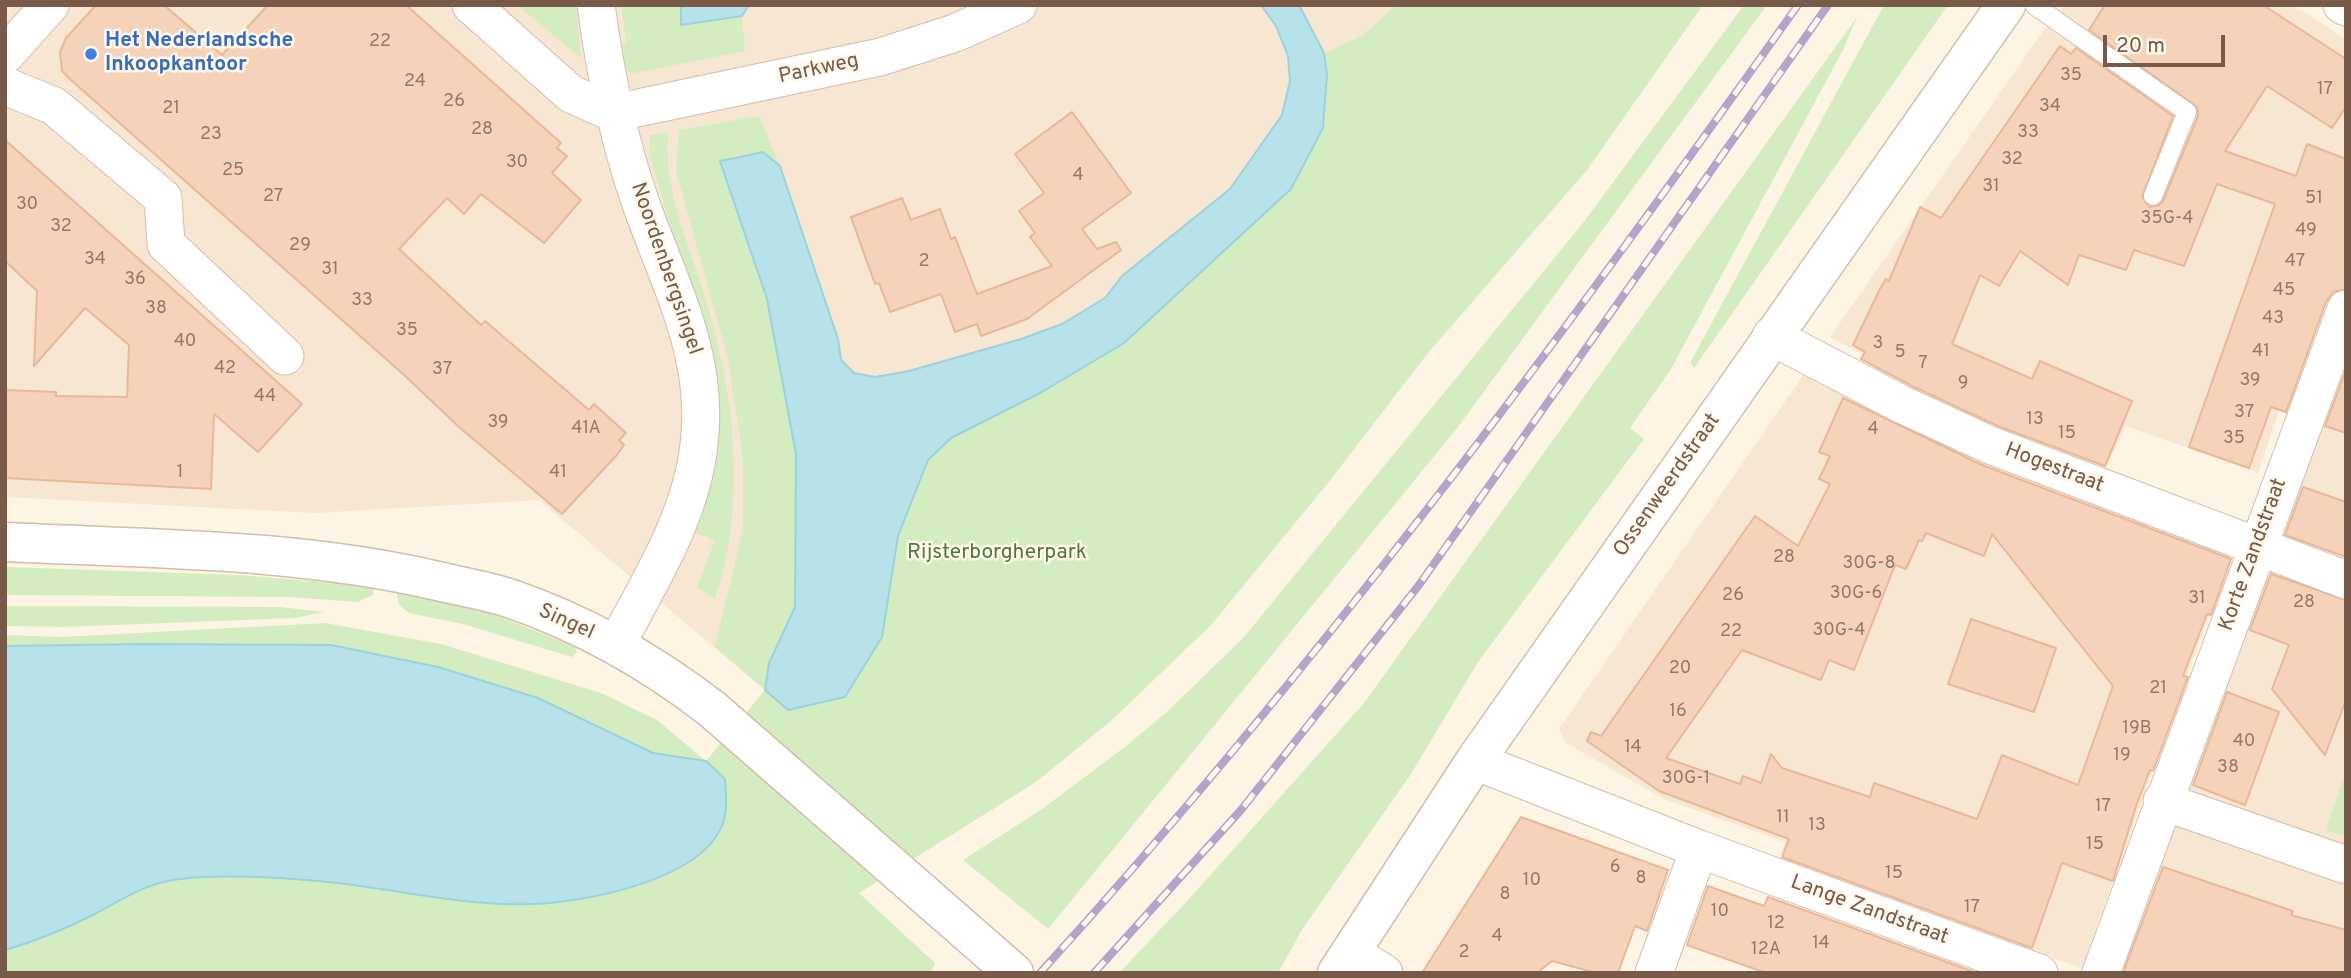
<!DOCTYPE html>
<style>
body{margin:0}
#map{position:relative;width:2351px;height:978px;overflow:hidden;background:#fef4e4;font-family:Overpass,sans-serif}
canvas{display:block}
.frame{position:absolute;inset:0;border:7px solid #795947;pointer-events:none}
.scale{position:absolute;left:2103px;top:35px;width:122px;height:32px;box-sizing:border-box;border:4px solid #795947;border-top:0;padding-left:9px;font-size:21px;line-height:24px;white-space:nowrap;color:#795947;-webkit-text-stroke:5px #fff8ec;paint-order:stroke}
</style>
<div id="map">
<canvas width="2351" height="978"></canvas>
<div class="frame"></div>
<div class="scale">20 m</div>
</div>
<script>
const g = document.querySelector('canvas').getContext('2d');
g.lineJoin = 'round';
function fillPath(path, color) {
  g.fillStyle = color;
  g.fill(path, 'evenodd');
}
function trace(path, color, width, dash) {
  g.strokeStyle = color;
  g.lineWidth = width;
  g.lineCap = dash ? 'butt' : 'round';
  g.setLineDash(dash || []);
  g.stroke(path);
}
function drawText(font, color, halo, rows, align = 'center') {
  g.font = font + ' Overpass,sans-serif';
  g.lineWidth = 5;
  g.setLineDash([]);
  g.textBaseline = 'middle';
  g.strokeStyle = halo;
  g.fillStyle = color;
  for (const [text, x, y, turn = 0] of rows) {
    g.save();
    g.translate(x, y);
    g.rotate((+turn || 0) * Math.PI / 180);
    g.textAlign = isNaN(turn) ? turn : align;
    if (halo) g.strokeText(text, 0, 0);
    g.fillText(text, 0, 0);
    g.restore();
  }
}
fillPath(new Path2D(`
 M 5,5 L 1396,5 L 1362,36 L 1324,53 L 1290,81 L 1282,115 L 1230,189 L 1122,276 L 1105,298 L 1062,324 L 1021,339 L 909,371 L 875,377 L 854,373 L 765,690 L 539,500 L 316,513 L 5,497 Z
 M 2065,5 L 2293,5 L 2346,39 L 2346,212 L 2258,473 L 2126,426 L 2107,466 L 2005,429 L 1830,337 L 2046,27 Z
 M 2346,352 L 2346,556 L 2280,532 Z
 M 1804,374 L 2015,471 L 2231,553 L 2082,968 L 1779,864 L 1785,842 L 1664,799 L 1566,743 L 1559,729 Z
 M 2262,563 L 2346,594 L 2346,973 L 2119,973 Z`), '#f6e6d2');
fillPath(new Path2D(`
 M 517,5 L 576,5 L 581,58 Z
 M 621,5 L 681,5 L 682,25 L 742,16 L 745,51 L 630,74 L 617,56 L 626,41 Z
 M 1396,5 L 1703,5 L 1587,170 L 1428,353 L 1328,483 L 1212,624 L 1112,720 L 1036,782 L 859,893 L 935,963 L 931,973 L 5,973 L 5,635 L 61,637 L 325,623 L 441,644 L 601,693 L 657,720 L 706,761 L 765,690 L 715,647 L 743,529 L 743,458 L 728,359 L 676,171 L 679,130 L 759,116 L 780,166 L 763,152 L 737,155 L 721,161 L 767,299 L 784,378 L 854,373 L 875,377 L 909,371 L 1021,339 L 1062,324 L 1105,298 L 1122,276 L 1230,189 L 1282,115 L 1290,81 L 1324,53 L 1362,36 Z
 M 1744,5 L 1767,5 L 1458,427 L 1048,929 L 963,860 L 1042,809 L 1126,746 L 1169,710 L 1244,637 L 1583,223 Z
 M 1884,5 L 1948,5 L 1694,368 L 1690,363 Z
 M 1857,17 L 1843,50 L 1671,369 L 1630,428 L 1644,439 L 1478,662 L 1411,774 L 1303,928 L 1278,973 L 1119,973 L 1190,898 L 1364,703 Z
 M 668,133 C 663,188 688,242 704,294 C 734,392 748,500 715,599 L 697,587 L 715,540 L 685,529 L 693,303 L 649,153 L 650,135 Z
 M 5,567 L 239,575 L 373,586 L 373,595 L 357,602 L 289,597 L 5,595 Z
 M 396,590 L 475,607 L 574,646 L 577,652 L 572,657 L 463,624 L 409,613 L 399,605 Z
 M 5,606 L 280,607 L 324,612 L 295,618 L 64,627 L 5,626 Z
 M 2346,771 L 2346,836 L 2326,830 Z`), '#d3edc1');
const water = new Path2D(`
 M 681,5 L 749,5 L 742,16 L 681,25 Z
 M 1261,5 L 1299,5 L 1324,53 L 1327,75 L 1323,128 L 1291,189 L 1124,343 L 1042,392 L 951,438 L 928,460 L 898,536 L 882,637 L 845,697 L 788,710 L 765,690 L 769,663 L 795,607 L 796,454 L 767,299 L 720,161 L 763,152 L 780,166 L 838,339 L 841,360 L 854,373 L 875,377 L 909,371 L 1021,339 L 1062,324 L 1105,298 L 1122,276 L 1230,189 L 1282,115 L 1290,81 L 1288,56 L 1276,26 Z
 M 143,644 L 331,645 L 438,667 L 538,698 L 653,753 L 706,761 L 725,779 C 726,795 728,811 722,826 C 699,881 585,902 533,904 C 462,907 389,887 318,881 C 273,877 225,874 180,879 C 146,883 123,899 93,915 C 65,929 36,941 5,950 L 5,646 Z`);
fillPath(water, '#b7e2e9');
trace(water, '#9cd2dc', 2);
const building = new Path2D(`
 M 96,5 L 164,5 L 222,55 L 268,5 L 406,5 L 561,143 L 557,148 L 567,156 L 552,173 L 581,200 L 544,243 L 481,194 L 464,214 L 447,198 L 399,249 L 481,325 L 485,321 L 589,410 L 594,404 L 626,433 L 619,440 L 624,445 L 616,456 L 562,514 L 459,427 L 403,374 L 71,80 L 62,71 L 60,52 L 66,38 Z
 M 2105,5 L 2263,5 L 2346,59 L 2346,107 L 2332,128 L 2267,86 L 2225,151 L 2296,176 L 2307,144 L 2346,159 L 2346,289 L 2333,292 L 2326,302 L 2286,412 L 2271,407 L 2249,468 L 2189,447 L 2275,204 L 2217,184 L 2184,266 L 2134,250 L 2126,270 L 2079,255 L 2068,285 L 2020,251 L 1999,286 L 1980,275 L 1952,344 L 2032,379 L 2040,361 L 2132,401 L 2105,466 L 1998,426 L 1910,385 L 1861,359 L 1865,352 L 1853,345 L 1880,289 L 1886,279 L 1889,281 L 1920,207 L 1941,218 L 2060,46 L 2071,54 L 2076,48 L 2173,116 L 2142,197 L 2149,207 L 2159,205 L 2163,201 L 2198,116 L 2197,107 L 2089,30 Z
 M 1072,112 L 1131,193 L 1082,229 L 1097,249 L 1116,242 L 1121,250 L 1027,319 L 981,336 L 977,324 L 955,332 L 941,294 L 890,312 L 879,283 L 875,284 L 851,217 L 902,198 L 911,220 L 940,209 L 951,239 L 955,237 L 977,294 L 1052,266 L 1030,237 L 1035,233 L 1019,211 L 1044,193 L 1015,154 Z
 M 5,140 L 302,404 L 258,452 L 214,414 L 211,489 L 5,478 L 5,390 L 56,392 L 56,396 L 127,397 L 129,345 L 85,308 L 34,366 L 37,291 L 5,261 Z
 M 2346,370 L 2346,433 L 2325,426 Z
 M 1843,398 L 1982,465 L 2231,559 L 2211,615 L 2207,614 L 2183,676 L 2188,677 L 2153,771 L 2150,770 L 2136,806 L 2113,881 L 2062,863 L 2032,948 L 1782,857 L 1789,839 L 1659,791 L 1587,741 L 1591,732 L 1601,736 L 1755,516 L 1798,546 L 1830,484 L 1819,479 L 1830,456 L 1819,452 ZM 1926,533 L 1984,556 L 1992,534 L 2113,686 L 2078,785 L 2002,755 L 1977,819 L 1874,783 L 1870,797 L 1782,768 L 1771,754 L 1761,783 L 1743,776 L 1740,784 L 1666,758 L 1742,650 L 1821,680 L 1829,660 L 1854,670 L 1895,565 L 1906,569 L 1919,540 L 1922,541 Z
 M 2303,487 L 2346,502 L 2346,557 L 2285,535 Z
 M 2271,574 L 2346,600 L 2346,700 L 2325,755 L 2272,689 L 2289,645 L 2250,630 Z
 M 1971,619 L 2056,648 L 2034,712 L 1948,684 Z
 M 2227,692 L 2279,712 L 2245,805 L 2193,785 Z
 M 1521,817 L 1668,870 L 1647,931 L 1635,926 L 1618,973 L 1596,973 L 1552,961 L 1537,973 L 1422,973 Z
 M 2163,867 L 2293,911 L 2291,915 L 2346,930 L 2346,973 L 2123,973 Z
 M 1708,886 L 1764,906 L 1768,897 L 1977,973 L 1766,973 L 1687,945 Z`);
fillPath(building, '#f5d2ba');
trace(building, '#e9b899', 2);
const service = new Path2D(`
 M 2034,5 L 2187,112 L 2153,196`);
const minor = new Path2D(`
 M 471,5 L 571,94 L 614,113
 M 596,5 C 605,72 618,138 640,201 C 669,284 710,355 699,445 C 691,517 649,583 616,645
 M 2342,5 L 2346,7
 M 5,55 L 50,5
 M 5,86 L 54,106 L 163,198 L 166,244 L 285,356
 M 614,113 L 880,57 L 955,33 L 1018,5
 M 1771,336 L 1901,404 L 1990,445 L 2346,580
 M 1475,761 L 1699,849 L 2039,973
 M 2162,801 L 2346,865
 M 1350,952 L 1384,973
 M 1654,973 L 1699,849
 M 2101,973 L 2346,309`);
const tertiary = new Path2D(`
 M 5,542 C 151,549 299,548 442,582 C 464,587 487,591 509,598 C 582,623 650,661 712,709 L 1014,973
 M 1337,973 L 1475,761 L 2006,5`);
trace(service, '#d3bdac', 20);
trace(minor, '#d3bdac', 39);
trace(tertiary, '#d3bdac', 41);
trace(service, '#fff', 18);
trace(minor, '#fff', 37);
trace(tertiary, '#fff', 38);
const rail = new Path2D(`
 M 1040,973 C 1316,669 1561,340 1798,5
 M 1094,973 L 1241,810 L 1419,585 L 1828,5`);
trace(rail, '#b7a2c9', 8);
trace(rail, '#fff8ec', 5, [16]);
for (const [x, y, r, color] of [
 [91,54,7,"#3f7fe0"]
]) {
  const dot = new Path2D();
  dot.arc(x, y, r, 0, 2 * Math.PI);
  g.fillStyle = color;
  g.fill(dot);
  trace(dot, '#fff8ec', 2.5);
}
drawText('18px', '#987764', null, [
 ["22",380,42],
 ["35",2071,76],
 ["24",415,82],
 ["17",2325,90],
 ["26",454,102],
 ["34",2050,107],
 ["21",171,109],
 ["28",482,130],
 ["33",2028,133],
 ["23",211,135],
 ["32",2012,160],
 ["30",517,163],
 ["25",233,171],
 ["4",1078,176],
 ["31",1991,187],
 ["27",273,197],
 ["51",2314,199],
 ["30",27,205],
 ["35G-4",2167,219],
 ["32",61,227],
 ["49",2306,231],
 ["29",300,246],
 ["34",95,260],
 ["2",924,262],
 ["47",2295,262],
 ["31",330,270],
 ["36",135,280],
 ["45",2284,291],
 ["33",362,301],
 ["38",156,309],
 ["43",2273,319],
 ["35",407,331],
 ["40",185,342],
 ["3",1878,344],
 ["41",2261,352],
 ["5",1900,353],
 ["7",1923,364],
 ["42",225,369],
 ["37",442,370],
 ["39",2250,381],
 ["9",1963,384],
 ["44",265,397],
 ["37",2244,413],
 ["13",2035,420],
 ["39",498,423],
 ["41A",586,429],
 ["4",1873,430],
 ["15",2067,434],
 ["35",2234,439],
 ["1",180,473],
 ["41",558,473],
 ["28",1784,558],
 ["30G-8",1869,564],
 ["30G-6",1856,594],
 ["26",1733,596],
 ["31",2197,599],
 ["28",2304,603],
 ["30G-4",1839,631],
 ["22",1731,632],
 ["20",1680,669],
 ["21",2158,689],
 ["16",1678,712],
 ["19B",2137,729],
 ["40",2244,742],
 ["14",1633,748],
 ["19",2122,756],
 ["38",2228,768],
 ["30G-1",1686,779],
 ["17",2103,807],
 ["11",1783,818],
 ["13",1817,826],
 ["15",2095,845],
 ["6",1615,868],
 ["15",1894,874],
 ["8",1641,879],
 ["10",1532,881],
 ["8",1505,895],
 ["17",1972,908],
 ["10",1720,912],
 ["12",1776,924],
 ["4",1497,937],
 ["14",1821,944],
 ["12A",1766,950],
 ["2",1464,953]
]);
drawText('bold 21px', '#366cbe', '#fff8ec', [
 ["Het Nederlandsche",105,42],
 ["Inkoopkantoor",105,66]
], 'left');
drawText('21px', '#795947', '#fff8ec', [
 ["Parkweg",819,70,-12],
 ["Noordenbergsingel",665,269,71],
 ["Hogestraat",2054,469,21],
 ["Ossenweerdstraat",1668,486,-55],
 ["Korte Zandstraat",2254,555,-70],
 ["Singel",566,623,24],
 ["Lange Zandstraat",1869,911,20]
]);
drawText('21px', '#4e7a3c', '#fff8ec', [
 ["Rijsterborgherpark",997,554]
]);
</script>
